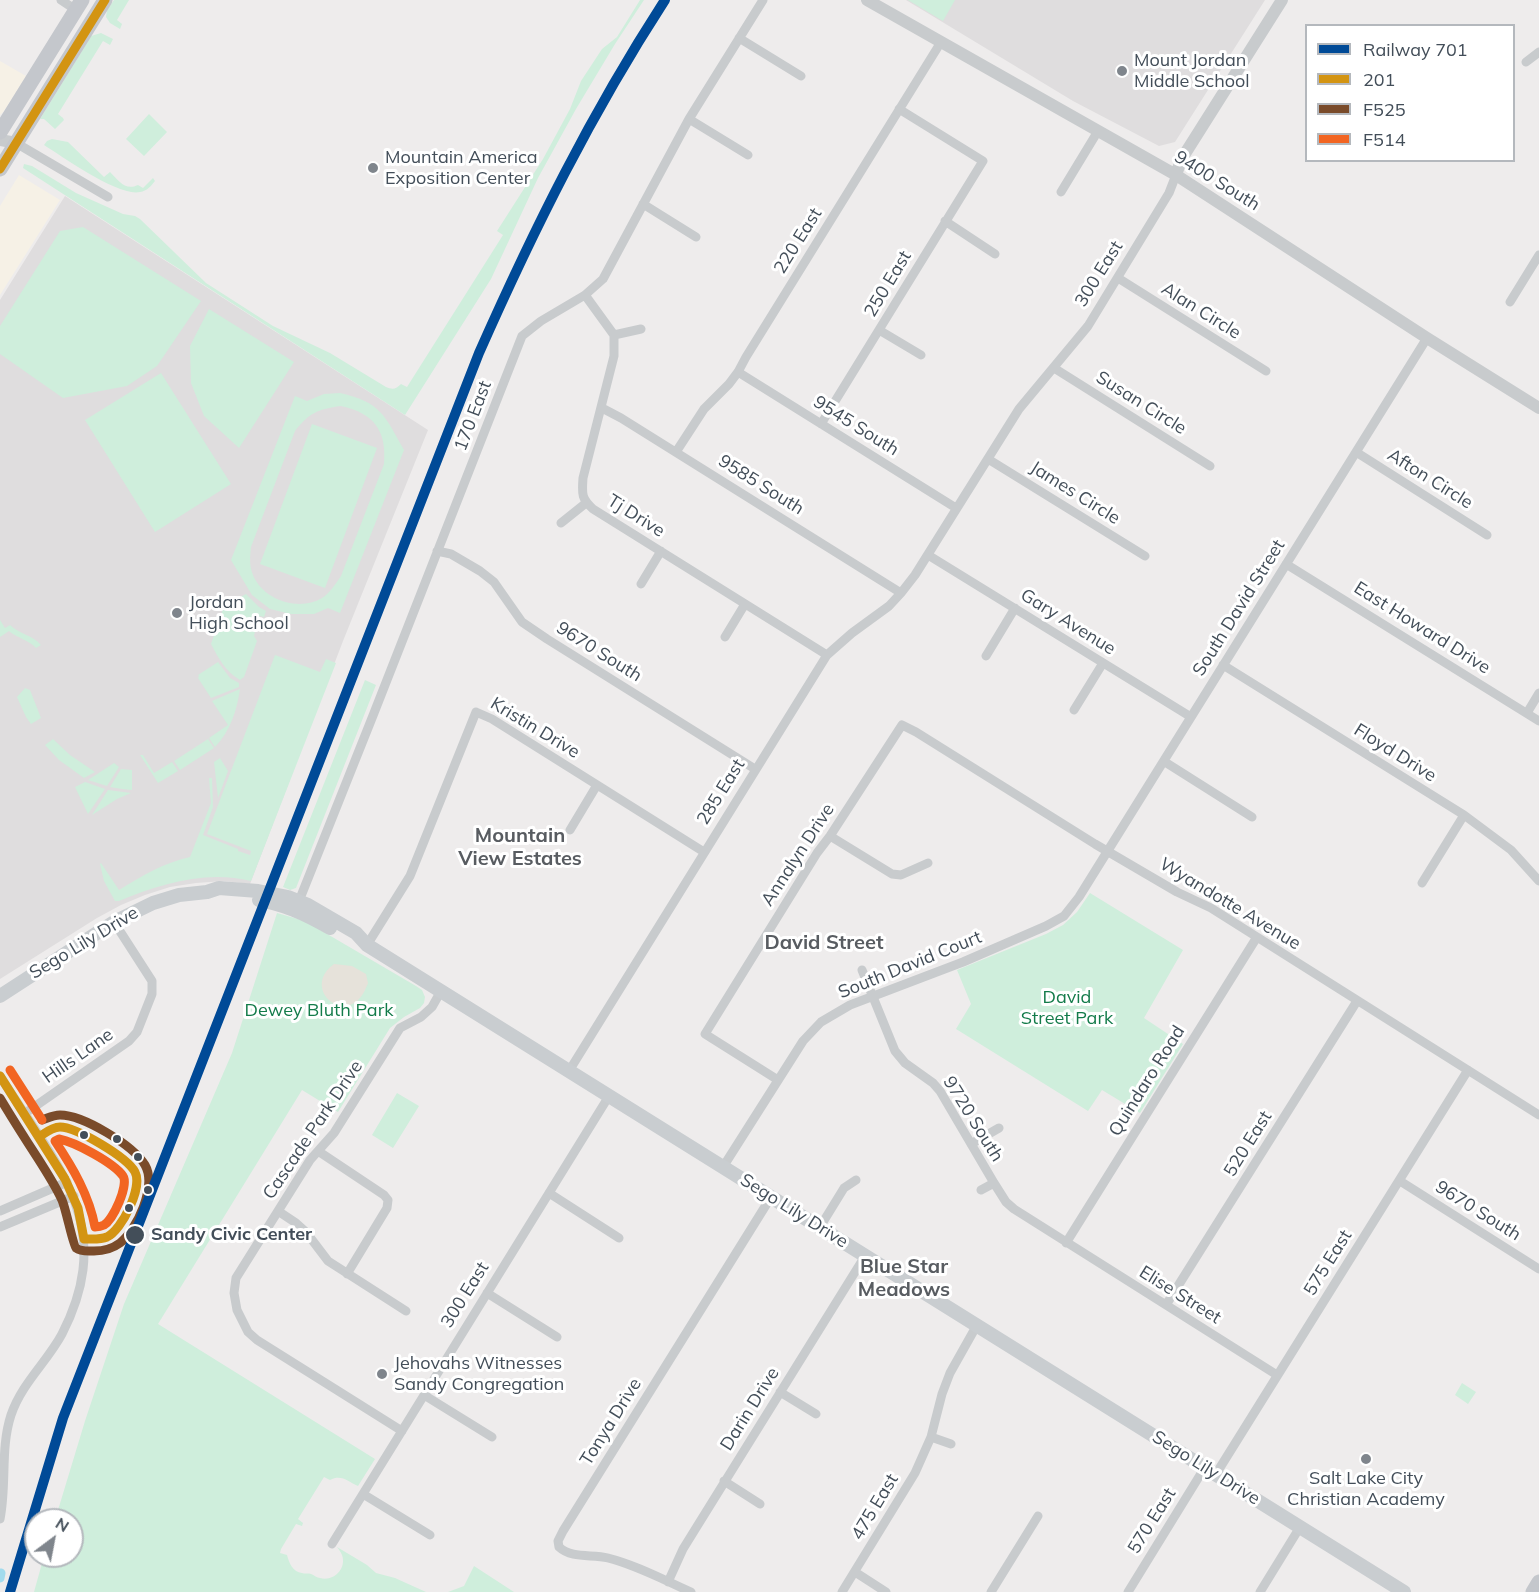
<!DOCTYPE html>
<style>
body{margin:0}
#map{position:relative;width:1539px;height:1592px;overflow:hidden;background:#eeecec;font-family:Mulish,sans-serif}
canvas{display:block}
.legend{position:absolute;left:1305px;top:24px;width:210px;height:138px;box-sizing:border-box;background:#fff;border:2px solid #b4b8bd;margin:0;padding:8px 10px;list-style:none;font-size:18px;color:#434e59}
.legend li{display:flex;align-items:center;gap:12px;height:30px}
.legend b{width:30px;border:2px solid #b4b8bd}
.north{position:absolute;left:24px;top:1508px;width:60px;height:60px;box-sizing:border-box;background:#fff;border:2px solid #b4b8bd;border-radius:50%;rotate:32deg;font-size:16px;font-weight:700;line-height:24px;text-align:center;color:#434e59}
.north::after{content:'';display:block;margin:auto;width:21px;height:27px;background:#7f858c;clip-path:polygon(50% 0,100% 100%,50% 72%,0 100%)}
</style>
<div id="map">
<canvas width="1539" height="1592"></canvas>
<ul class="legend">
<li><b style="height:8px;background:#004a97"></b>Railway 701</li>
<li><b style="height:8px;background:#d39412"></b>201</li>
<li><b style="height:8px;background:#7a4b2a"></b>F525</li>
<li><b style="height:8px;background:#f26522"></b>F514</li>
</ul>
<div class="north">N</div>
</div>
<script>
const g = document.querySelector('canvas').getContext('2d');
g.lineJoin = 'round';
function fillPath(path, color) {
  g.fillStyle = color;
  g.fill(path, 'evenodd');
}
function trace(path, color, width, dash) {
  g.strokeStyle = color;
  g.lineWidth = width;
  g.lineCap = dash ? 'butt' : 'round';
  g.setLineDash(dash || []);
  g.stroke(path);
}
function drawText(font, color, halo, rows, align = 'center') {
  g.font = font + ' Mulish,sans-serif';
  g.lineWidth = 6;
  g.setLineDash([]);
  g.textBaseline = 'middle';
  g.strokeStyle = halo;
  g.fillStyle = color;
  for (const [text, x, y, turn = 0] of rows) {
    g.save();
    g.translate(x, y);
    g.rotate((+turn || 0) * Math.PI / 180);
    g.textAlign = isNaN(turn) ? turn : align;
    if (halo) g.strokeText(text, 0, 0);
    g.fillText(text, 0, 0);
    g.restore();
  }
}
fillPath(new Path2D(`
 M 0,61 L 26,76 L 4,111 L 0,115 Z
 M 19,175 L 60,200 L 0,295 L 0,206 Z`), '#f6f1e6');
fillPath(new Path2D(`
 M 906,0 L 1265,0 L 1175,142 L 1159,146 L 1073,101 Z
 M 65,196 L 428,430 L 343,641 L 250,884 L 224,881 L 196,883 L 170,887 L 145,895 L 121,905 L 97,918 L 0,979 L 0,300 Z`), '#dfddde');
fillPath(new Path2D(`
 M 114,0 L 129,0 L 117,20 L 122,24 L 120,29 L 110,23 L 106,17 L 107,10 Z
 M 640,0 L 644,0 L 615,44 L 576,109 L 538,178 L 491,279 L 405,415 L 23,168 L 24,164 L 32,166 L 76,193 L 123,214 L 135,216 L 140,219 L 206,283 L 273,326 L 330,353 L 386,387 C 393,390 396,389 401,384 L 407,387 L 503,235 L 497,231 L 543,159 L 570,109 L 581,81 L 602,49 L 617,37 Z
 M 908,0 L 955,0 L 943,21 Z
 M 101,33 L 113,39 L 110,45 L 103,41 L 58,114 L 63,118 L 64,120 L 55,129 L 44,119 L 40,119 L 91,36 Z
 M 149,114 L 167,132 L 144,156 L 126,139 Z
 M 52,139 L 68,142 L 104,177 L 110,172 C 119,181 125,191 138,185 L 143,188 L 153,178 L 155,181 C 151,186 147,191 140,192 C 119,197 63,157 44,145 L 47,141 Z
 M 83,227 L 201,301 L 157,366 L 127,386 L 63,398 L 0,354 L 0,326 L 60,231 Z
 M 209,309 L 294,362 L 239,448 L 204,416 L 191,383 L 190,346 Z
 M 161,373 L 231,484 L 155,532 L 85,420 Z
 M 340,393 C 381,402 385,416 404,450 L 340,613 L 328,608 L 314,614 L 291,614 L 270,609 L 252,595 L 231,560 L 295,396 L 307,401 L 324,394 ZM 341,406 C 374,413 387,431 384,464 L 341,576 C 336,583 330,593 322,598 C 299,612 263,600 253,575 C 249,565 250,557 251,547 L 295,431 C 309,413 318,409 341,406 Z
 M 312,424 L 377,448 L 325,588 L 260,564 Z
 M 246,594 L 259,607 L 266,611 L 264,617 L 260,616 L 255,622 L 252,629 L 255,631 L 254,636 L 257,641 L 244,677 L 240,680 C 225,671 219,659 211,644 L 224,606 Z
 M 0,620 L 5,628 L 10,625 C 19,634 33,635 41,645 L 36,648 C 29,640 17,638 9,631 L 0,637 Z
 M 275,655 L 320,672 L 326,659 L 336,663 L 251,881 C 206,870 160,884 119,901 L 115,901 L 104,881 L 100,864 L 101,863 L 119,890 C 144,875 161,864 190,857 L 211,803 L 209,778 L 212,778 L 213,807 L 203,835 L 238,849 L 238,851 L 250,855 L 251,851 L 207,834 Z
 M 218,662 L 230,678 L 239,683 L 239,687 L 211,698 L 198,678 L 199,676 L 198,675 Z
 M 365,680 L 376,685 L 296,888 L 290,890 L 283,887 Z
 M 25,688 L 30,690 L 41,718 L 31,724 L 26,717 L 17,697 Z
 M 240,689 C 237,710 230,732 215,747 L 209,738 L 228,725 L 212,701 Z
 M 53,739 L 70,755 L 95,772 L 84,778 L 59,760 L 45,745 Z
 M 208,739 L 214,748 L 180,770 L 174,761 Z
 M 140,755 L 143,755 L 154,773 L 172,762 L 178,771 L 158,783 Z
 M 220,758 L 228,771 L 218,798 L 214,762 Z
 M 114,763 L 119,767 L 107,786 L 88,780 Z
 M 121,769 L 132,770 L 132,790 L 122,789 L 110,787 Z
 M 85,782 L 105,789 L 88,814 L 75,787 Z
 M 108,790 L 131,793 L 117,799 L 92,815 Z
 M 1090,893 L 1183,950 L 1144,1018 L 1183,1044 L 1140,1113 L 1102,1090 L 1088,1111 L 956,1029 L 971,1004 L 957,970 L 1046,934 L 1063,925 L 1077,912 Z
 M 277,913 L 305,921 L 416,986 L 422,990 L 425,997 L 424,1003 L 420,1008 L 404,1017 L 390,1028 L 338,1112 L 302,1090 L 158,1324 L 375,1459 L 358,1486 C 348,1482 342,1474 330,1480 L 324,1477 L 298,1519 L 303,1523 L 302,1526 L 296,1524 L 281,1549 L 280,1553 L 287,1555 C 289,1563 293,1572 302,1573 C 304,1574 309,1573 311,1574 C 314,1575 317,1578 320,1578 C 333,1582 347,1569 342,1555 C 341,1552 339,1550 337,1547 L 367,1565 L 376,1573 L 395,1578 L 426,1592 L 34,1592 L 44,1556 L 72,1556 L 72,1520 L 55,1520 L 85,1421 L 124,1304 L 232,1053 Z
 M 397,1093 L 419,1106 L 393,1148 L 372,1135 Z
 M 1462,1383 L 1476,1392 L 1468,1404 L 1455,1395 Z
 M 474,1566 L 514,1592 L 448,1592 L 464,1586 Z`), '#cfeedc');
fillPath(new Path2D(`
 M 334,964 L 352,966 L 366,974 L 368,983 C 366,988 363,995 359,999 C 338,1021 303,986 334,964 Z`), '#e6e2da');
trace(new Path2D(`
 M 0,1578 L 1,1573`), '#a2dbed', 9);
trace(new Path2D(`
 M 61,0 L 76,10
 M 739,38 L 801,76
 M 1526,62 L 1539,52
 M 689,119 L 748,155
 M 16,143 L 108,197
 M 1061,192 L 1098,131
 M 643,204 L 696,237
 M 945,221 L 995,254
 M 1118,278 L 1266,371
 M 585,295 L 614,335 L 614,356 L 583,478 C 582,494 581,498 593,509 L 827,655
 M 1510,302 L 1539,255
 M 879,330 L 921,355
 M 614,335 L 641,329
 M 1054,368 L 1210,466
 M 738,372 L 956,508
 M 602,408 L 621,418 L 901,593
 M 821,424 L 983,161 L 899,109
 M 676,452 L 704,409 L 729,384 L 738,372 L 746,357 L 941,42
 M 1356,452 L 1487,535
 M 988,459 L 1145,556
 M 561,523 L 586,503
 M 437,551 L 451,554 L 480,571 L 494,582 L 522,622 L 547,639 L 755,769
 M 928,555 L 1191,717
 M 1286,564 L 1539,721
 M 641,584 L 661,551
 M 725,637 L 745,604
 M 986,656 L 1015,608
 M 1223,665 L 1464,815 L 1511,850 L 1539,881
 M 1074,710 L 1103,663
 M 1527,713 L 1539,693
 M 1165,762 L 1252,817
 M 570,830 L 597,785
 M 830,836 L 892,874 L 901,875 L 928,863
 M 1422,883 L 1464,815
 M 299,901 L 374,713 L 522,336 L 541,321 L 585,295 L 603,279 L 689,119 L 763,0
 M 367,945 L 410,876 L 476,712 L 492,719 L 704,852
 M 862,970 L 895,1051 L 905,1063 L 933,1083 L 940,1091 L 994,1183 L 1006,1202 L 1014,1209 L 1277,1375
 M 569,1071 L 827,655 L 852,633 L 889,606 L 901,593 L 915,575 L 1019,409 L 1088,326 L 1169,193 L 1176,175
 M 0,1076 C 56,1165 118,1225 62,1334 C 47,1362 22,1383 11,1415 C 0,1449 7,1484 0,1519
 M 778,1080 L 705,1034 L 817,853 L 830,836 L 902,725 L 916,732 L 1095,844 L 1177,892 L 1211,908 L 1539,1115
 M 24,1114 L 129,1041 L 137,1032 L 152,994 L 152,981 L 114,922
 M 971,1144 L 999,1128
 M 318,1151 L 384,1195 L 388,1200 L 387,1208 L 347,1274
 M 723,1167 L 803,1041 L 821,1022 L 850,1005 L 963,962 L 1046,926 L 1064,916 L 1079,897 L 1427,338
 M 1400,1181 L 1539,1269
 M 981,1190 L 994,1183
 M 549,1193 L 619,1238
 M 0,1211 L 67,1182
 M 278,1211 L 296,1223 L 306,1232 L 328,1261 L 406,1311
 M 0,1227 L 74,1196
 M 820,1227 L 844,1188 L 856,1180
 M 1066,1243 L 1257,937
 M 487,1293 L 557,1337
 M 1166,1305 L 1357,1001
 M 780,1392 L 816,1414
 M 424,1395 L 492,1437
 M 402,1431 L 257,1340 L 248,1332 L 237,1310 L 234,1293 L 236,1278 L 310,1160 L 334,1133 L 400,1028 L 421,1017 L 432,1007 L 441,991
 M 931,1437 L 951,1444
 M 1216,1474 L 1468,1070
 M 724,1481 L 760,1504
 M 363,1494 L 430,1535
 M 332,1544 L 609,1096
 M 855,1572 L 886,1592
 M 668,1582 L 683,1549 L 696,1528 L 865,1256
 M 691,1592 C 664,1580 636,1565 608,1558 C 591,1554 572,1559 559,1547 L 558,1541 L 563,1531 L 771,1197
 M 842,1592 L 915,1473 L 931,1437 L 942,1394 L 950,1373 L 977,1325
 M 991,1592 L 1038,1516
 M 1128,1592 L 1205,1467
 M 1260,1592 L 1300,1527`), '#c8cbcd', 9);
trace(new Path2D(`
 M 867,0 L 1176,175 L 1427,338 L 1539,408
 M 0,140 L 16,143
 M 1176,175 L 1181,160 L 1282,0`), '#c8cbcd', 12);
trace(new Path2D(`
 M 259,900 C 285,904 308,915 330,928
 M 0,996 L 114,922 L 153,903 L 179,895 L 207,892 L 219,888 L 258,891 L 288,897 L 308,905 L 356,933 L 367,945 L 1404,1592`), '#c9cdd0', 14);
trace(new Path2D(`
 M 0,132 L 82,0
 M 0,169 L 105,0
 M 1533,1592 L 1539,1582`), '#c4c7cc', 15);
trace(new Path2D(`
 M 0,169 L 105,0
 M 0,1076 L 65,1179 L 78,1208 L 84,1239
 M 39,1137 C 45,1133 52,1127 60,1127 C 76,1127 127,1157 135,1172 C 143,1187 122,1230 107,1237 C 100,1240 92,1239 84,1239`), '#d39412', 9);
trace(new Path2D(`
 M 0,1098 C 12,1118 24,1137 37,1157 C 46,1171 55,1185 62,1200 C 66,1209 73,1245 76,1248 C 81,1252 88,1251 94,1251 C 103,1251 112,1249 120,1243 C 137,1230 157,1186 145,1165 C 133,1145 83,1115 60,1115 C 53,1115 48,1118 42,1120`), '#7a4b2a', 9);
trace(new Path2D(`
 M 10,1070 L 42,1120
 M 59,1139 C 75,1142 114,1163 123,1176 C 129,1185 113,1220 104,1225 C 100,1227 98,1227 95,1227 C 89,1195 73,1168 55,1141 Z`), '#f26522', 9);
trace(new Path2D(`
 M 10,1592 L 63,1418 L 479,353 C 534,229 591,114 665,0`), '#004a97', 10);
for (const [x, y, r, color] of [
 [1122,71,6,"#7f858c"],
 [373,168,6,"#7f858c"],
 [177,613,6,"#7f858c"],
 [84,1135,5,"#434e59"],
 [117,1139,5,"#434e59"],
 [138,1157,5,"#434e59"],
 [148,1190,5,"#434e59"],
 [129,1208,5,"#434e59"],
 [135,1235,10,"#434e59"],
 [382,1374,6,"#7f858c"],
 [1366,1459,6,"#7f858c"]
]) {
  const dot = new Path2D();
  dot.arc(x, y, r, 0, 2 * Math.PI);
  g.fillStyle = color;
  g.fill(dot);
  trace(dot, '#fff', 2);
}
drawText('18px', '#434e59', '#fff', [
 ["Mount Jordan",1134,61],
 ["Middle School",1134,82],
 ["Mountain America",385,158],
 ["Exposition Center",385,179],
 ["Jordan",189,603],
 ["High School",189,624],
 ["Jehovahs Witnesses",394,1364],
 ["Sandy Congregation",394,1385],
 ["Salt Lake City",1366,1479,"center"],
 ["Christian Academy",1366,1500,"center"]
], 'left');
drawText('18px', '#434e59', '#fff', [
 ["9400 South",1217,181,32],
 ["220 East",798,241,-58],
 ["300 East",1099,274,-58],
 ["250 East",888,284,-59],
 ["Alan Circle",1201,311,32],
 ["Susan Circle",1141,403,32],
 ["170 East",473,416,-69],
 ["9545 South",856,426,32],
 ["Afton Circle",1430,479,32],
 ["9585 South",761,485,32],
 ["James Circle",1075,493,32],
 ["Tj Drive",636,516,32],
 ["South David Street",1239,608,-58],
 ["Gary Avenue",1068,622,32],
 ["East Howard Drive",1422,628,32],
 ["9670 South",599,652,32],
 ["Kristin Drive",535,728,31],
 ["Floyd Drive",1395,753,32],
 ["285 East",721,792,-58],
 ["Annalyn Drive",798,855,-57],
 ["Wyandotte Avenue",1230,904,31],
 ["Sego Lily Drive",84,943,-31],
 ["South David Court",910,965,-22],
 ["Hills Lane",78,1056,-35],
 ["Quindaro Road",1147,1081,-58],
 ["9720 South",973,1119,58],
 ["Cascade Park Drive",313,1130,-56],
 ["520 East",1248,1144,-58],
 ["Sego Lily Drive",794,1211,32],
 ["9670 South",1478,1211,32],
 ["575 East",1328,1263,-58],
 ["300 East",465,1295,-58],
 ["Elise Street",1180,1295,32],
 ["Darin Drive",750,1409,-58],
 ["Tonya Drive",611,1422,-58],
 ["Sego Lily Drive",1206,1468,32],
 ["475 East",875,1507,-59],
 ["570 East",1152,1521,-58]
]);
drawText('18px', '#137b4a', '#fff', [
 ["David",1067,998],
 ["Street Park",1067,1019],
 ["Dewey Bluth Park",319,1011]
]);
drawText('bold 18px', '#434e59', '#fff', [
 ["Sandy Civic Center",151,1235]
], 'left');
drawText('bold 20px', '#585c61', '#fff', [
 ["Mountain",520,836],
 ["View Estates",520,859],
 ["David Street",824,943],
 ["Blue Star",904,1267],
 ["Meadows",904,1290]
]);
</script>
